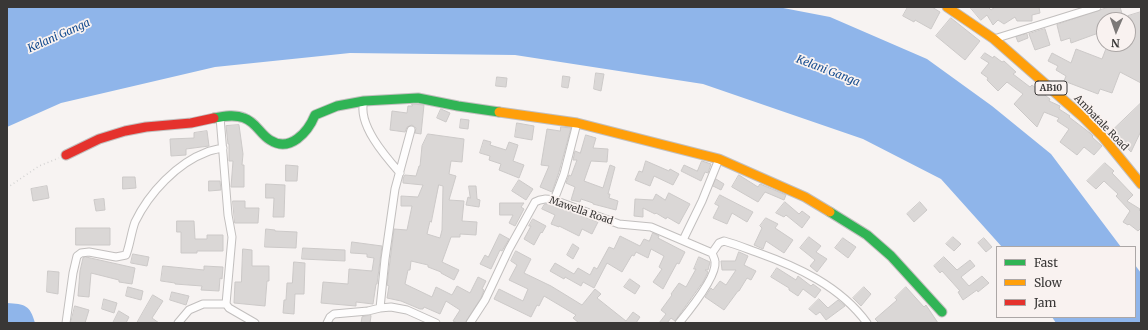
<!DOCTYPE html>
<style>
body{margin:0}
#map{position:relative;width:1148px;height:330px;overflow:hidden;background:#f7f3f2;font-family:Merriweather,serif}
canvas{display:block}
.frame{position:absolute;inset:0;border:8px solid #393736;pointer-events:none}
.legend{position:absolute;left:996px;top:246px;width:140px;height:72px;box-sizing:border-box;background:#f9f2f0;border:1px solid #aca7a6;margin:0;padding:5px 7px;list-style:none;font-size:12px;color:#393736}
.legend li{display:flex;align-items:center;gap:8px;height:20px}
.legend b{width:20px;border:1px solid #aca7a6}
.north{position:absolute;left:1096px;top:12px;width:40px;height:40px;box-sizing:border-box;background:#f9f2f0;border:1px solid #aca7a6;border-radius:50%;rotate:182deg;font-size:11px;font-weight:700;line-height:16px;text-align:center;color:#393736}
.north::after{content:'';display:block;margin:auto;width:14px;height:18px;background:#7c7978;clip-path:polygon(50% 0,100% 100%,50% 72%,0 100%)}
</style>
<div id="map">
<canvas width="1148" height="330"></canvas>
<div class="frame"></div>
<ul class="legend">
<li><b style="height:5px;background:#30b455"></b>Fast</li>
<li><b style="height:5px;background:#ff9f0a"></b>Slow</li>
<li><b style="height:5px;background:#e5322d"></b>Jam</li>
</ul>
<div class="north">N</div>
</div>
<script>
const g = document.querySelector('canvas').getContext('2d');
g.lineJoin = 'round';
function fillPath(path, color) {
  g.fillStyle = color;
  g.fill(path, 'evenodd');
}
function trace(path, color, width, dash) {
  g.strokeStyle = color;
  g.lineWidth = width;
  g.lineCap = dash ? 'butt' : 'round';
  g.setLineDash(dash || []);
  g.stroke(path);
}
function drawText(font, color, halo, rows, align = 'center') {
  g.font = font + ' Merriweather,serif';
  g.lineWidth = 3.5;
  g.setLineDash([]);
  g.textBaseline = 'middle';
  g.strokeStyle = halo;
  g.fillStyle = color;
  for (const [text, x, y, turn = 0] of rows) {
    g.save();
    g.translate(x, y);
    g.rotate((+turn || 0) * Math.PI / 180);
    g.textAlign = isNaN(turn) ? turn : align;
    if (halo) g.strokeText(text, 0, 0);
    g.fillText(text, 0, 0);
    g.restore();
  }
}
fillPath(new Path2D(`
 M 7,7 L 778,7 L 830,17 L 927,59 L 992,106 L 1051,154 L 1121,247 L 1002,247 L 941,179 L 863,139 L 703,84 L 515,55 L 350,53 L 215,67 L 61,103 L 7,127 Z
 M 1135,265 L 1141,273 L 1141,323 L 1056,323 L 1052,317 L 1135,317 Z
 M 7,303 C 25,304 30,305 35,323 L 7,323 Z`), '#8fb5ea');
const building = new Path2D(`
 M 908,7 L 932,7 L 940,12 L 931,29 L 915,20 L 914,22 L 903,16 Z
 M 970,7 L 988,7 L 991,10 L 995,7 L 1039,7 L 1040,13 L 1032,15 L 1032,21 L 1017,21 L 1015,17 L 1004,24 L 998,20 L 993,25 L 987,15 L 981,20 Z
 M 1109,7 L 1120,7 L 1124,20 L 1104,20 L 1104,31 L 1071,43 L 1070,38 L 1061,41 L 1057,25 Z
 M 1141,12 L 1141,83 L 1120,72 L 1112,93 L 1100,89 L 1098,94 L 1064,81 L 1066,76 L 1056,70 L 1058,66 L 1048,61 L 1052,53 L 1071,63 L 1076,49 L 1102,59 L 1107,46 L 1128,44 L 1128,16 Z
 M 951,18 L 980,41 L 965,60 L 936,36 Z
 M 1045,29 L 1050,45 L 1035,50 L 1029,34 Z
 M 1027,34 L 1028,38 L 1018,42 L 1016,37 Z
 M 985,53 L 993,58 L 994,56 L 1002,62 L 1004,61 L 1016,72 L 1013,74 L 1030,87 L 1032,85 L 1050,99 L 1049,101 L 1060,106 L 1059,109 L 1070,116 L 1069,117 L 1090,133 L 1093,136 L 1092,137 L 1102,146 L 1094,155 L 1084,147 L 1077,155 L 1060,142 L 1069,129 L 1057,121 L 1059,118 L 1044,112 L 1037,127 L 1014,104 L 1023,94 L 1007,82 L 998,91 L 987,80 L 988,78 L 981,73 L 989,63 L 981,58 Z
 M 596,73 L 604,74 L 601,91 L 594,89 Z
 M 563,76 L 570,77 L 568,88 L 562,87 Z
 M 497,77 L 507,78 L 506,87 L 496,86 Z
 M 1141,103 L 1141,131 L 1131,152 L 1111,132 Z
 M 412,104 L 424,105 L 421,134 L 415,133 L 416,128 L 412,125 L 407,127 L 405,132 L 390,130 L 392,111 L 407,113 L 408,106 L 412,106 Z
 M 441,109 L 450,113 L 446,122 L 437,118 Z
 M 461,119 L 469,120 L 468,129 L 460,128 Z
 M 517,123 L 534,126 L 532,140 L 515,137 Z
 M 239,125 L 243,154 L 242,165 L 244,165 L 244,187 L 231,187 L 233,161 L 229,161 L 229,144 L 228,144 L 226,126 Z
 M 561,127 L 571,128 L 559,172 L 552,192 L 540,187 L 549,166 L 541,165 L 547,129 L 560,131 Z
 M 207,131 L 209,146 L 186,149 L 186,155 L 171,156 L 170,139 L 194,138 L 194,133 Z
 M 428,134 L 464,139 L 462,162 L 451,161 L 449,174 L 456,176 L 449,200 L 464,201 L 462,221 L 477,222 L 476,235 L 460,234 L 460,237 L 451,237 L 442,262 L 459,270 L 454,280 L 441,273 L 441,272 L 428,267 L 428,265 L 411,261 L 410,270 L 408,270 L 405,284 L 432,297 L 436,287 L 452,295 L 457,286 L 470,293 L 478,277 L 486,281 L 482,289 L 484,290 L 481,298 L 465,323 L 457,323 L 453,321 L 460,310 L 446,301 L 440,314 L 424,307 L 423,309 L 420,309 L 401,301 L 387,298 L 389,286 L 387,285 L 394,229 L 407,230 L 412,206 L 401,206 L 401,196 L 418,197 L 423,185 L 403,183 L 403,178 L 405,175 L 416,176 L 419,166 L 420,166 L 422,146 ZM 439,185 L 443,186 L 442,230 L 440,238 L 427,234 L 430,221 L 431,222 Z
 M 586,135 L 596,138 L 593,148 L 608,149 L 607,162 L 591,161 L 584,181 L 603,188 L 610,165 L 615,167 L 608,194 L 610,194 L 609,198 L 618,201 L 616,210 L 593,204 L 593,203 L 581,199 L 580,202 L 571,200 L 575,187 L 566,183 L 569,175 L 571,176 L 577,160 L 573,160 L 575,151 L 580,153 Z
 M 484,140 L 491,142 L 490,145 L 506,150 L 509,142 L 518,145 L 513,161 L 524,165 L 519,178 L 499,170 L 501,164 L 489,160 L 490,156 L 480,153 Z
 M 646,161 L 669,171 L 670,169 L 679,174 L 673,185 L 654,176 L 650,186 L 635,180 L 639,171 L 642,172 Z
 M 702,161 L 711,164 L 708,173 L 705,172 L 701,181 L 681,171 L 684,165 L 697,171 Z
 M 1105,163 L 1114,171 L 1112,173 L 1133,195 L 1127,201 L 1140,209 L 1139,210 L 1141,212 L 1141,228 L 1138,231 L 1129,224 L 1128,225 L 1123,222 L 1130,211 L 1116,196 L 1118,194 L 1104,181 L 1096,189 L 1087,181 Z
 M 286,165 L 298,166 L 297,181 L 286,181 Z
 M 739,175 L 758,187 L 760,184 L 786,195 L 784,200 L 765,192 L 758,202 L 732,187 Z
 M 123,177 L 135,177 L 136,188 L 123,189 Z
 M 716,179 L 724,184 L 721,190 L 713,186 Z
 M 519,180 L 533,189 L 526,200 L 512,191 Z
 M 209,181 L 220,181 L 221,190 L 209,191 Z
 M 266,184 L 285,185 L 284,217 L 273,217 L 274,198 L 266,198 Z
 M 47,186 L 49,198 L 33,201 L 31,189 Z
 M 469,186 L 476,186 L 477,199 L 480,200 L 479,207 L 466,205 L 468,197 L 470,198 Z
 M 669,193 L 690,204 L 679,224 L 667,217 L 666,219 L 656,213 L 655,214 L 643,208 L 643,217 L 634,216 L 635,199 L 653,200 L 656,194 L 665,200 Z
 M 720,195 L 753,212 L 747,222 L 732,213 L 727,224 L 713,218 L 719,206 L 715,204 Z
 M 104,199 L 105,210 L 96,211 L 94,200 Z
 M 233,201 L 245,201 L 245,208 L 259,208 L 258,223 L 235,223 Z
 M 785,202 L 799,214 L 802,211 L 810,217 L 802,228 L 786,215 L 784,217 L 776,213 Z
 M 920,202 L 927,210 L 914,222 L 907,214 Z
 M 500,203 L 524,203 L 521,207 L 524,209 L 515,226 L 509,223 L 513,215 L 500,215 Z
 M 545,204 L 553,205 L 598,222 L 592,234 L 582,229 L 579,236 L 559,226 L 559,227 L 551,224 L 555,215 L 542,209 Z
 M 766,218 L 778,224 L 775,228 L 793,240 L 784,253 L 766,241 L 763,249 L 754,245 L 762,228 L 760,226 Z
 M 533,219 L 546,226 L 542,233 L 541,232 L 534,245 L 524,239 L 531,226 L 529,226 Z
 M 177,221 L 194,221 L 195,239 L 207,239 L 207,235 L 223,235 L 223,251 L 197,251 L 197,253 L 181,253 L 181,232 L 177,232 Z
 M 76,228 L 110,228 L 110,245 L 76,245 Z
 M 266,229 L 275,230 L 275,231 L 297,232 L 296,248 L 265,247 Z
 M 653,233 L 659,236 L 658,238 L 685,252 L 679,264 L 677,263 L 663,289 L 653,282 L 662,269 L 659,267 L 664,256 L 651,249 L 648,258 L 636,252 L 634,256 L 632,255 L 622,272 L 607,263 L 594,288 L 583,282 L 581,286 L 565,277 L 564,279 L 550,271 L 555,263 L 574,274 L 578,268 L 590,275 L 594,267 L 597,269 L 609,247 L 614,249 L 620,236 L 640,246 L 644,239 L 649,241 Z
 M 500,234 L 509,239 L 502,251 L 500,250 L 491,269 L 480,264 L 485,255 L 488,257 Z
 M 809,237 L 821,246 L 816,252 L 827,259 L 817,272 L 810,266 L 815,260 L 800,248 Z
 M 953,237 L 961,244 L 954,251 L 946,244 Z
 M 843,238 L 856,247 L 848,258 L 835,248 Z
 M 984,238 L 992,247 L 986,252 L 978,243 Z
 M 352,242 L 382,246 L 377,284 L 376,284 L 373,304 L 356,302 L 356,306 L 321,303 L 323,282 L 348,284 L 349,269 L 372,271 L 374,258 L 367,257 L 367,254 L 351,253 Z
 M 573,244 L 579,248 L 573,259 L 567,255 Z
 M 303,248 L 345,250 L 345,261 L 302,259 Z
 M 243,249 L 252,250 L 252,266 L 269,266 L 269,281 L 267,281 L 265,306 L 234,303 L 235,282 L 241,282 Z
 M 516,251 L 531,259 L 524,273 L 551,286 L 582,305 L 595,289 L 601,294 L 597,298 L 626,321 L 633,312 L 640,317 L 636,323 L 579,323 L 573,318 L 576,315 L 544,296 L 539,306 L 537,305 L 531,317 L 494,299 L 499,289 L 523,301 L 528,289 L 509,280 L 517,265 L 511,261 Z
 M 739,252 L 748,256 L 744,265 L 756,271 L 751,280 L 747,278 L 739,291 L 738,291 L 724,310 L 705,297 L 711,288 L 713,290 L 720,281 L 726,285 L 736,270 L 722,270 L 721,261 L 735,261 Z
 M 133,254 L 149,257 L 147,266 L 131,263 Z
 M 86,257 L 135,268 L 132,284 L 119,282 L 119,280 L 91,273 L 89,297 L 78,296 L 80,271 L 83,258 Z
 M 699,257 L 710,262 L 708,270 L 705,270 L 708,272 L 703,282 L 675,321 L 671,318 L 667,323 L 659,323 L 666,314 L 661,310 L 672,295 L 671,294 L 679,283 L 686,287 L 696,269 L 694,269 Z
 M 944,257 L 957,270 L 970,260 L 975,266 L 961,277 L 969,286 L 982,276 L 989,283 L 978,292 L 977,290 L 963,300 L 958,292 L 960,291 L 942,271 L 940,273 L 934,266 Z
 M 294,262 L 305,263 L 304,294 L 295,294 L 294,314 L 283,313 L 284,300 L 286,300 L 287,283 L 292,283 Z
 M 163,266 L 204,270 L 204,266 L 223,267 L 222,279 L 220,278 L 219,291 L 201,290 L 202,286 L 175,284 L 175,283 L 161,281 Z
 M 777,268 L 796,280 L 798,276 L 811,286 L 813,284 L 821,290 L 815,298 L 803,289 L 798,296 L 789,290 L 789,288 L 771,277 Z
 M 48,271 L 59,272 L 58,294 L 47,292 Z
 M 630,279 L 640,286 L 635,294 L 624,287 Z
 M 128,287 L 143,291 L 141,300 L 126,296 Z
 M 864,287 L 871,294 L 861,306 L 853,298 Z
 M 906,287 L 924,307 L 926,305 L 938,323 L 879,323 L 875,319 L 897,300 L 895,298 Z
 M 172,292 L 189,296 L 186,305 L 170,300 Z
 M 153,295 L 163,301 L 152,318 L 159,323 L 137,323 Z
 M 104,299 L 117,303 L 114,313 L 102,309 Z
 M 819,299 L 828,308 L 838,300 L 845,306 L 826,320 L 820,312 L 816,315 L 809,309 Z
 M 75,306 L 89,310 L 85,323 L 71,323 Z
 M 119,311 L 129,317 L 126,323 L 113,323 Z
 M 371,316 L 370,323 L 361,323 L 362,317 Z`);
fillPath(building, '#dad7d6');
trace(building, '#ccc9c8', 1);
const street = new Path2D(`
 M 994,39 L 1097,7
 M 364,101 C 357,124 385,156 400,173
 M 220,117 L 228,215 L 232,237 L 226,304 L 229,308 L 255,323
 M 554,200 L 564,174 L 577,123
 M 683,240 L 702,201 L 719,159
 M 380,308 L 385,259 L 395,189 L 411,130
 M 66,323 L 73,273 L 77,256 L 81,253 L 89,252 L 116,257 L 126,255 C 130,245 131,233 135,222 C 149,193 177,163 207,152 C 212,150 218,149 223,148
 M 178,323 L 189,310 L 203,304 L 226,304
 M 327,323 L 330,317 L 334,314 L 368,311 L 380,308 L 391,307 L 407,310 L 436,323
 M 470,323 L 485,300 L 509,249 L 535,202 C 542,198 547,199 554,200 L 619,224 L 651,227 L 712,253
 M 679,323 C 688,312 717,277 715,262 C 715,259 713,256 712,253 L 719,243 L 724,241 C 735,244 745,248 756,252 C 798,267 840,286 867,323`);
const fast = new Path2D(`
 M 214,118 C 224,116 235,114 244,118 C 256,122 260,134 270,140 C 290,153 308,132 315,115 L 337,106 L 364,101 L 418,98 L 458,106 L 499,112
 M 830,212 L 867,235 L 891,256 L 942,312`);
const slow = new Path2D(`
 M 947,7 L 994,39 L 1083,117 L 1102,136 L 1141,184
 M 499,112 L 577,123 L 719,159 L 805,197 L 830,212`);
const jam = new Path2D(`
 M 66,155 L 99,139 L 125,131 L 146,127 L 191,123 L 214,118`);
trace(street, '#c2bfbe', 9);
trace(fast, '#c2bfbe', 11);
trace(slow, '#c2bfbe', 11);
trace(jam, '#c2bfbe', 11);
trace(new Path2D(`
 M 7,188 L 39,166 L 59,158`), '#d3d2d2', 1.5, [1, 3]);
trace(street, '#fefdfd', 7);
trace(fast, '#30b455', 9);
trace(slow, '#ff9f0a', 9);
trace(jam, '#e5322d', 9);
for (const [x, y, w] of [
 [1051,88,32]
]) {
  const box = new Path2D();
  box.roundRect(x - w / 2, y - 7, w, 14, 3);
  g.fillStyle = '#f9f2f0';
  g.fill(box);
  trace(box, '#393736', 1);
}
drawText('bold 9px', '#393736', null, [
 ["AB10",1051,88]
]);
drawText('10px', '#393736', '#f9f2f0', [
 ["Ambatale Road",1101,123,46],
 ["Mawella Road",581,211,19]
]);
drawText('italic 11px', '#134b8f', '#f9f2f0', [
 ["Kelani Ganga",59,36,-24],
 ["Kelani Ganga",828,71,21]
]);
</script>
